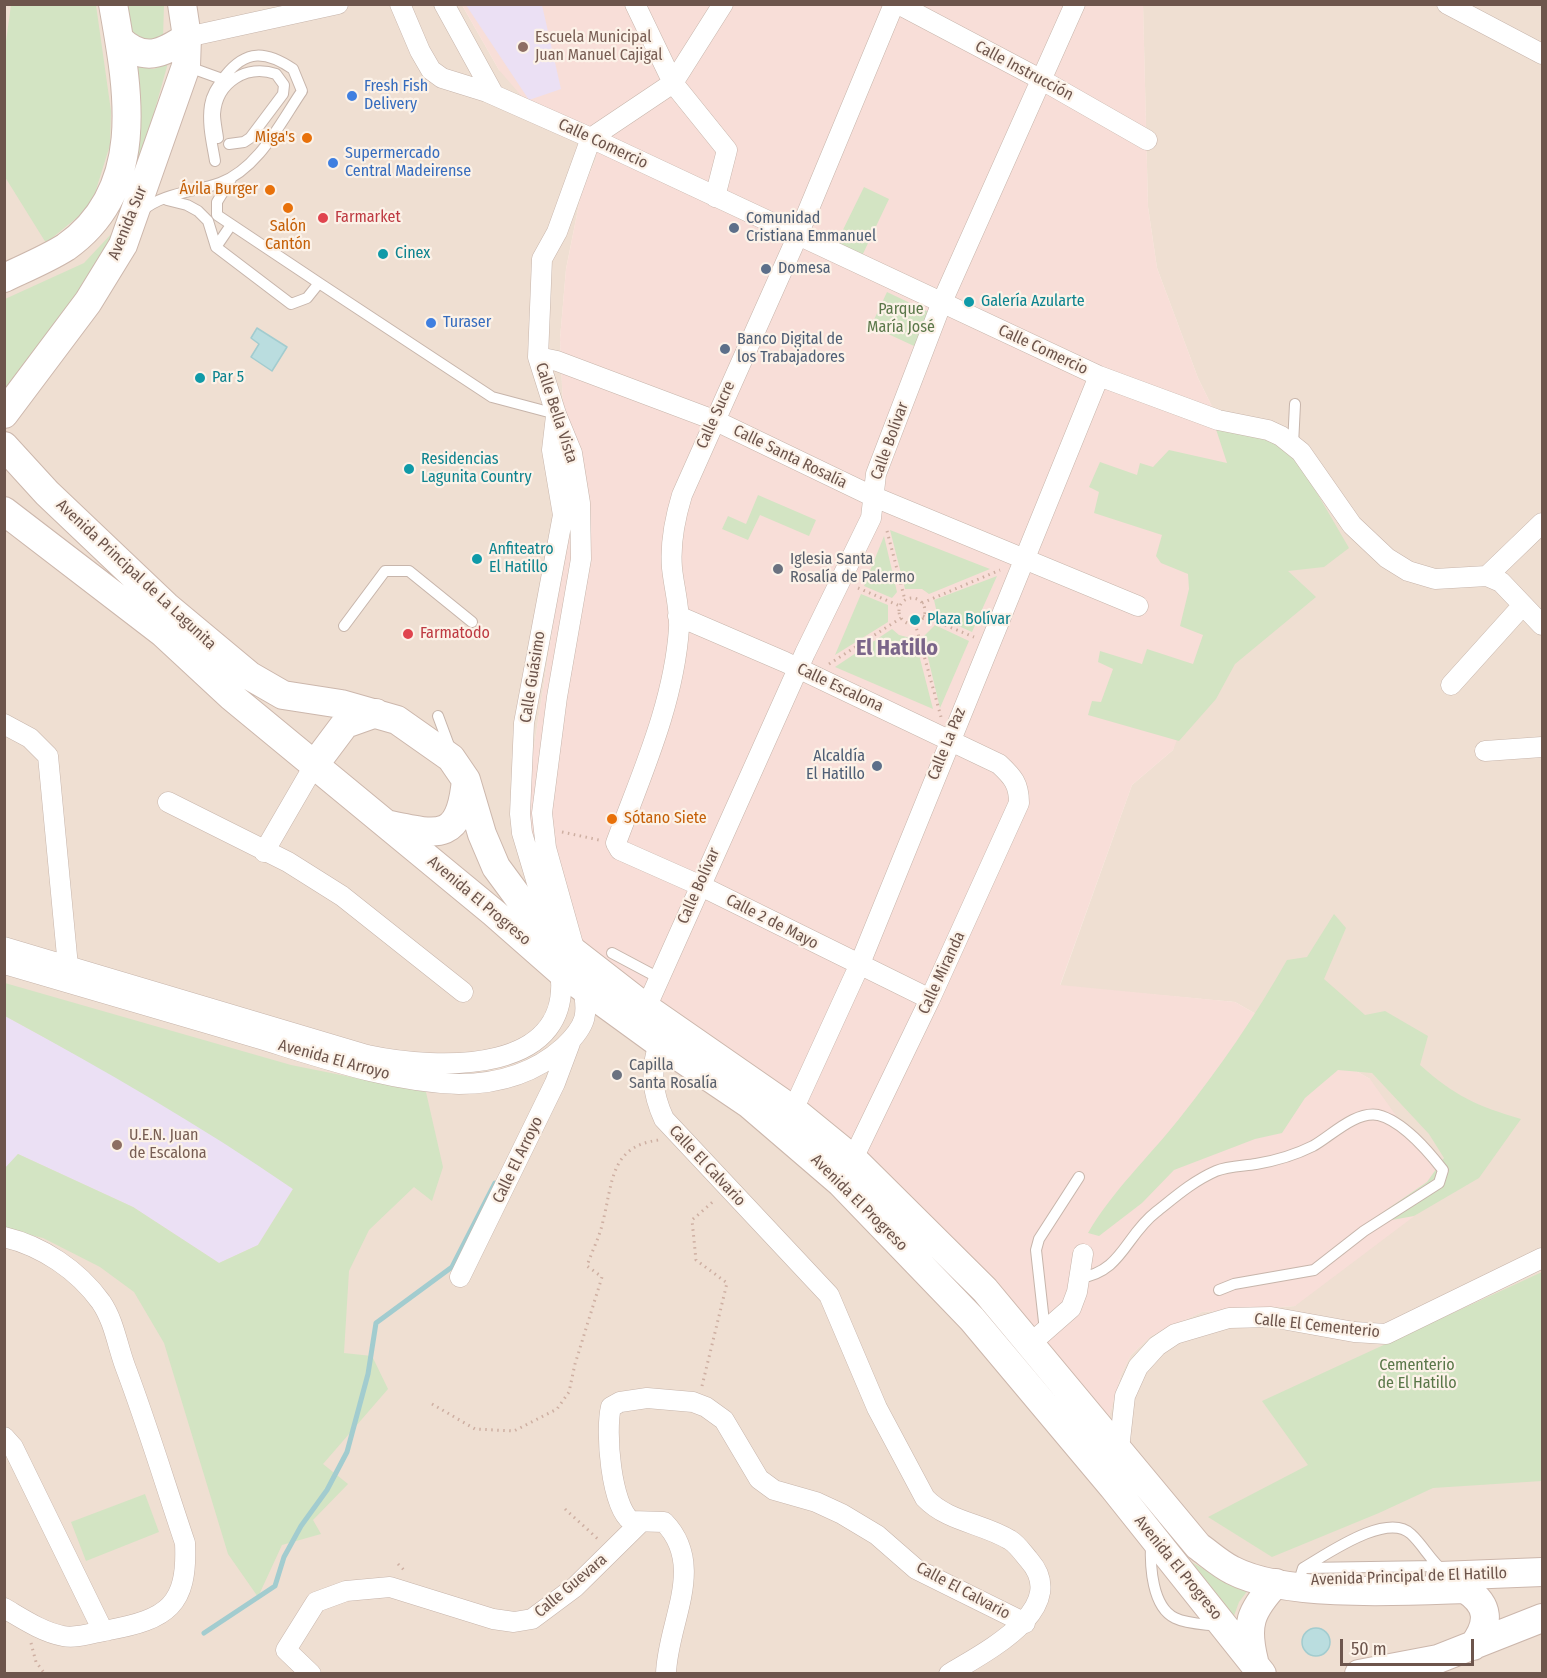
<!DOCTYPE html>
<meta charset="utf-8">
<style>
body{margin:0}
#map{position:relative;width:1547px;height:1678px;overflow:hidden;background:#f8eee3;font-family:"Fira Sans Condensed",sans-serif}
canvas{display:block}
.frame{position:absolute;inset:0;border:6px solid #6d554c;pointer-events:none}
.scale{position:absolute;left:1340px;top:1639px;width:134px;height:27px;box-sizing:border-box;border:3px solid #6d554c;border-top:0;padding-left:8px;font-size:18px;line-height:21px;white-space:nowrap;color:#6d554c;-webkit-text-stroke:4px #fcf2e8;paint-order:stroke}
</style>
<div id="map">
<canvas width="1547" height="1678"></canvas>
<div class="frame"></div>
<div class="scale">50 m</div>
</div>
<script>
const g = document.querySelector('canvas').getContext('2d');
g.lineJoin = 'round';
function fillPath(path, color) {
  g.fillStyle = color;
  g.fill(path, 'evenodd');
}
function trace(path, color, width, dash) {
  g.strokeStyle = color;
  g.lineWidth = width;
  g.lineCap = dash ? 'butt' : 'round';
  g.setLineDash(dash || []);
  g.stroke(path);
}
function drawText(font, color, halo, rows, align = 'center') {
  g.font = font + ' "Fira Sans Condensed",sans-serif';
  g.lineWidth = 4.5;
  g.setLineDash([]);
  g.textBaseline = 'middle';
  g.strokeStyle = halo;
  g.fillStyle = color;
  for (const [text, x, y, turn = 0] of rows) {
    g.save();
    g.translate(x, y);
    g.rotate((+turn || 0) * Math.PI / 180);
    g.textAlign = isNaN(turn) ? turn : align;
    if (halo) g.strokeText(text, 0, 0);
    g.fillText(text, 0, 0);
    g.restore();
  }
}
fillPath(new Path2D(`
 M 5,5 L 462,5 L 499,70 L 588,126 L 596,158 L 581,194 L 566,269 L 560,339 L 566,479 L 558,593 L 528,785 L 818,1125 L 1104,1434 L 1121,1375 L 1131,1355 L 1151,1336 L 1202,1312 L 1295,1306 L 1370,1079 L 1235,1002 L 1060,986 L 1132,785 L 1173,750 L 1229,441 L 1198,378 L 1157,268 L 1148,207 L 1143,5 L 1542,5 L 1542,1673 L 5,1674 Z`), '#efdfd2');
fillPath(new Path2D(`
 M 1143,4 L 1148,207 L 1157,268 L 1198,378 L 1229,441 L 1236,595 L 1173,750 L 1132,785 L 1060,985 L 1235,1002 L 1370,1079 L 1449,1190 L 1295,1306 L 1202,1312 L 1151,1336 L 1131,1355 L 1121,1375 L 1104,1435 L 883,1185 L 591,966 L 532,852 L 528,785 L 558,593 L 566,479 L 560,339 L 566,269 L 581,194 L 596,158 L 588,126 L 524,99 L 499,70 L 462,5 Z`), '#f8ded8');
fillPath(new Path2D(`
 M 466,5 L 542,5 L 561,89 L 529,100 Z
 M 5,1016 L 117,1077 L 216,1136 L 293,1189 L 258,1245 L 219,1263 L 133,1207 L 18,1154 L 5,1169 Z`), '#ebe0f4');
fillPath(new Path2D(`
 M 11,5 L 96,5 L 111,111 L 110,145 L 91,206 L 46,243 L 5,177 L 4,56 Z
 M 127,5 L 164,5 L 163,39 L 150,45 L 132,38 Z
 M 168,63 L 121,230 L 5,406 L 5,299 L 84,263 L 114,231 L 131,192 L 137,66 L 154,69 Z
 M 864,187 L 889,199 L 861,258 L 835,246 Z
 M 887,292 L 931,313 L 914,346 L 871,326 Z
 M 1214,423 L 1280,443 L 1303,469 L 1349,548 L 1324,567 L 1288,571 L 1316,597 L 1235,664 L 1216,699 L 1179,741 L 1088,715 L 1092,701 L 1101,702 L 1113,669 L 1098,662 L 1100,651 L 1142,664 L 1147,649 L 1193,664 L 1203,635 L 1180,626 L 1189,589 L 1188,574 L 1161,563 L 1156,556 L 1162,535 L 1094,513 L 1099,492 L 1089,487 L 1100,462 L 1137,475 L 1140,463 L 1153,467 L 1169,450 L 1227,463 Z
 M 758,495 L 816,520 L 809,536 L 760,515 L 748,540 L 722,529 L 728,516 L 746,524 Z
 M 890,530 L 990,569 L 929,594 L 922,589 L 905,589 Z
 M 884,536 L 897,592 L 892,598 L 864,586 Z
 M 997,576 L 972,632 L 938,617 L 934,600 Z
 M 861,594 L 888,605 L 888,622 L 835,655 Z
 M 935,625 L 969,641 L 940,708 L 923,637 Z
 M 892,629 L 899,635 L 915,639 L 933,709 L 835,667 Z
 M 1334,914 L 1346,928 L 1324,979 L 1365,1015 L 1385,1011 L 1428,1036 L 1420,1065 C 1455,1096 1477,1106 1521,1119 L 1479,1178 L 1414,1216 L 1364,1225 L 1427,1182 L 1444,1158 L 1429,1134 L 1372,1073 L 1338,1070 L 1305,1098 L 1282,1133 L 1255,1139 L 1174,1170 L 1142,1203 L 1099,1236 L 1088,1233 C 1113,1190 1149,1157 1179,1119 C 1219,1069 1256,1015 1287,960 L 1307,957 Z
 M 5,983 L 291,1065 L 426,1092 L 443,1167 L 432,1201 L 414,1187 L 369,1230 L 349,1271 L 344,1353 L 372,1356 L 388,1389 L 323,1464 L 348,1484 L 313,1520 L 321,1534 L 282,1545 L 258,1597 L 228,1554 L 164,1343 L 134,1292 L 100,1267 L 43,1238 L 5,1229 L 4,1169 L 18,1154 L 133,1207 L 219,1263 L 258,1245 L 293,1189 C 200,1125 104,1070 5,1016 Z
 M 1542,1272 L 1542,1481 L 1433,1488 L 1379,1513 L 1272,1557 L 1208,1517 L 1308,1465 L 1262,1401 Z
 M 145,1494 L 159,1532 L 86,1561 L 71,1522 Z
 M 1182,1557 L 1215,1575 L 1251,1586 L 1239,1602 L 1231,1624 Z`), '#d3e4c3');
const water = new Path2D(`
 M 257,328 L 287,347 L 272,371 L 251,357 L 259,344 L 251,338 Z
 M1302 1642a14 14 0 1 1 28 0a14 14 0 1 1-28 0Z`);
fillPath(water, '#badddf');
trace(water, '#a2cccf', 1.5);
trace(new Path2D(`
 M 204,1633 L 275,1586 L 284,1557 L 301,1526 L 327,1490 L 347,1452 L 368,1374 L 376,1323 L 452,1267 L 495,1183`), '#a2cccf', 5);
const lane = new Path2D(`
 M 186,66 L 222,79
 M 218,138 C 217,130 215,122 215,114 C 217,82 247,64 276,74 L 284,85 L 283,94 L 250,138 L 244,142 L 229,144
 M 167,200 L 187,205 L 198,211 L 208,221 L 216,247 L 291,304 L 307,298 L 319,283 L 217,215 L 217,202 L 231,179
 M 142,211 C 162,193 195,192 220,183 C 259,168 280,123 302,91 L 293,69 C 266,51 246,49 225,76 C 218,86 212,93 210,105 C 207,124 212,143 215,161
 M 216,247 L 231,225
 M 319,283 L 492,397 L 556,414
 M 1293,445 L 1295,404
 M 344,626 L 385,571 L 409,571 L 472,622
 M 438,716 L 451,751
 M 612,953 L 659,978
 M 1079,1278 C 1122,1272 1125,1236 1156,1212 C 1175,1197 1193,1181 1216,1171 C 1228,1166 1244,1166 1256,1164 C 1274,1161 1297,1154 1313,1146 C 1331,1136 1355,1111 1378,1115 C 1403,1121 1428,1151 1443,1170 L 1439,1183 L 1364,1231 L 1314,1270 L 1234,1284 L 1219,1290
 M 1045,1331 L 1036,1250 L 1039,1239 L 1079,1177
 M 1151,1544 C 1150,1566 1152,1607 1175,1618 C 1187,1624 1204,1624 1218,1626
 M 1305,1568 L 1436,1566
 M 1299,1581 L 1303,1568 C 1326,1555 1387,1511 1411,1534 C 1424,1546 1431,1562 1445,1572`);
const street = new Path2D(`
 M 400,4 L 420,51 L 431,70 L 442,78 L 487,92 L 591,138 L 1099,376 L 1218,420 L 1268,430 L 1281,436 L 1301,452 L 1352,525 L 1387,558 L 1408,571 L 1435,579 L 1487,576 L 1501,582 L 1542,625
 M 444,4 L 494,95
 M 635,4 L 673,83 L 727,150 L 715,197
 M 894,4 L 798,235 L 682,495 C 675,518 670,544 672,568 C 674,588 680,608 679,628 C 674,703 642,773 616,843 L 620,850 L 699,885 L 930,999
 M 898,4 L 1042,80 L 1147,140
 M 1447,4 L 1542,54
 M 187,37 L 338,4
 M 538,357 L 557,361 L 714,420 L 872,496 L 1138,606
 M 1487,576 L 1542,523
 M 678,616 L 785,662 L 999,764 C 1013,777 1019,784 1019,803 L 930,999 L 848,1169
 M 1451,685 L 1523,605
 M 4,724 L 30,738 L 48,756 L 69,977
 M 1485,751 L 1542,747
 M 168,802 L 288,862 L 342,896 L 463,992
 M 264,852 L 315,764
 M 551,930 L 522,833 L 520,814 L 524,723 L 563,515 L 552,450 L 556,416
 M 4,947 L 367,1055 C 437,1070 581,1077 559,964
 M 576,955 L 546,848 L 542,813 L 557,697 L 581,559 L 580,503 L 572,453 L 556,414 L 538,357 L 542,259 L 557,232 L 591,138 L 673,83 L 723,4
 M 4,964 C 89,989 173,1013 257,1038 C 323,1058 390,1082 459,1084 C 498,1084 535,1073 564,1047 C 587,1025 589,1014 582,983
 M 646,1008 L 805,653 L 871,518 L 876,474 L 942,302 L 1075,4
 M 659,1043 C 650,1071 652,1093 664,1119 L 829,1295 L 877,1408 L 925,1498 C 948,1522 982,1523 1010,1540 C 1017,1544 1023,1553 1029,1560 C 1072,1609 983,1653 949,1674
 M 793,1110 L 859,966 L 1099,376
 M 4,1237 C 42,1246 78,1270 101,1302 C 114,1321 117,1344 125,1366 C 147,1424 165,1484 185,1543 C 188,1606 167,1619 109,1630 C 95,1632 77,1639 63,1636 C 42,1632 23,1619 4,1608
 M 460,1277 L 555,1083 L 570,1043
 M 1030,1344 L 1071,1308 L 1077,1292 L 1083,1254
 M 4,1437 L 13,1447 L 103,1631
 M 1119,1449 L 1125,1396 L 1138,1367 L 1157,1346 L 1175,1334 L 1229,1318 L 1271,1317 L 1354,1332 L 1386,1334 L 1542,1258
 M 311,1674 L 286,1650 L 316,1602 L 346,1591 L 390,1587 L 493,1619 L 514,1622 L 532,1619 L 575,1587 L 641,1522
 M 666,1674 C 667,1623 707,1566 664,1522 L 631,1521 C 611,1506 605,1431 611,1407 L 620,1402 L 647,1398 L 693,1402 L 706,1407 L 724,1420 L 759,1479 L 774,1490 L 816,1502 L 842,1514 L 877,1535 L 916,1569 L 1025,1623`);
const secondary = new Path2D(`
 M 119,39 C 144,63 162,54 187,37
 M 4,278 C 25,268 47,259 66,247 C 148,189 128,89 113,4
 M 4,414 L 88,302 L 123,245 L 186,66 L 187,37 L 182,4
 M 4,446 L 47,493 L 166,606 L 250,676 L 283,695 L 341,704 L 397,720 L 451,758 L 466,780 L 482,834 L 496,867 L 538,924 L 646,1008 L 793,1110 L 853,1159 L 985,1290 L 1198,1546 C 1209,1554 1220,1564 1232,1570 C 1285,1598 1405,1591 1465,1589 C 1490,1605 1490,1623 1473,1646
 M 4,511 L 163,633 L 232,697 L 494,913 L 560,971 L 659,1043 L 749,1104 L 841,1183 L 972,1319 L 1113,1487 L 1262,1674
 M 315,764 L 345,724 L 376,713
 M 390,825 C 441,836 460,840 466,780
 M 1440,1576 L 1542,1572
 M 1254,1661 C 1245,1625 1250,1611 1276,1583
 M 1359,1674 L 1438,1659 L 1542,1618`);
trace(lane, '#c7b5ab', 12);
trace(street, '#c7b5ab', 21);
trace(secondary, '#ccb7ac', 30);
trace(new Path2D(`
 M 887,531 L 905,600
 M 858,588 L 900,606
 M899 611a13 13 0 1 1 26 0a13 13 0 1 1-26 0Z
 M 922,603 L 1000,570
 M 923,616 L 974,637
 M 915,623 L 941,717
 M 829,664 L 901,618
 M 562,832 L 599,840
 M 702,1386 L 727,1283 L 696,1260 L 692,1220 L 715,1200
 M 432,1404 L 475,1429 L 514,1431 L 557,1409 L 569,1392 L 575,1364 L 602,1277 L 587,1266 C 592,1251 600,1236 603,1221 C 613,1182 610,1146 659,1140
 M 565,1509 L 599,1540
 M 398,1564 L 405,1571
 M 31,1643 L 36,1662 L 45,1674`), '#ceafa2', 3, [1.5, 4.5]);
trace(lane, '#fff', 10);
trace(street, '#fff', 20);
trace(secondary, '#fff', 28);
for (const [x, y, r, color] of [
 [523,47,6,"#8d6e63"],
 [352,96,6,"#3f7fe0"],
 [307,138,6,"#e8710a"],
 [333,163,6,"#3f7fe0"],
 [270,190,6,"#e8710a"],
 [288,208,6,"#e8710a"],
 [323,218,6,"#e0444e"],
 [734,228,6,"#5c6f8a"],
 [383,254,6,"#0f9aa8"],
 [766,269,6,"#5c6f8a"],
 [969,302,6,"#0f9aa8"],
 [431,323,6,"#3f7fe0"],
 [725,349,6,"#5c6f8a"],
 [200,378,6,"#0f9aa8"],
 [409,469,6,"#0f9aa8"],
 [477,559,6,"#0f9aa8"],
 [778,569,6,"#6b7280"],
 [915,620,6,"#0f9aa8"],
 [408,634,6,"#e0444e"],
 [877,766,6,"#5c6f8a"],
 [612,819,6,"#e8710a"],
 [617,1075,6,"#6b7280"],
 [117,1145,6,"#8d6e63"]
]) {
  const dot = new Path2D();
  dot.arc(x, y, r, 0, 2 * Math.PI);
  g.fillStyle = color;
  g.fill(dot);
  trace(dot, '#fcf2e8', 2);
}
drawText('16px', '#785e54', '#fcf2e8', [
 ["Escuela Municipal",535,38],
 ["Juan Manuel Cajigal",535,56],
 ["U.E.N. Juan",129,1136],
 ["de Escalona",129,1154]
], 'left');
drawText('16px', '#6d554c', '#fcf2e8', [
 ["Calle Instrucción",1024,71,28],
 ["Calle Comercio",603,144,25],
 ["Avenida Sur",128,223,-68],
 ["Calle Comercio",1043,350,25],
 ["Calle Bella Vista",556,413,72],
 ["Calle Sucre",716,415,-66],
 ["Calle Bolívar",890,441,-70],
 ["Calle Santa Rosalía",790,457,26],
 ["Avenida Principal de La Lagunita",136,575,43],
 ["Calle Guásimo",533,677,-81],
 ["Calle Escalona",840,688,25],
 ["Calle La Paz",947,744,-68],
 ["Calle Bolívar",699,886,-66],
 ["Avenida El Progreso",479,901,40],
 ["Calle 2 de Mayo",772,922,27],
 ["Calle Miranda",942,973,-65],
 ["Avenida El Arroyo",334,1060,15],
 ["Calle El Arroyo",518,1160,-64],
 ["Calle El Calvario",707,1166,47],
 ["Avenida El Progreso",859,1203,45],
 ["Calle El Cementerio",1317,1326,6],
 ["Avenida El Progreso",1178,1568,51],
 ["Avenida Principal de El Hatillo",1409,1577,-2],
 ["Calle Guevara",571,1586,-40],
 ["Calle El Calvario",963,1591,28]
]);
drawText('16px', '#366cbe', '#fcf2e8', [
 ["Fresh Fish",364,87],
 ["Delivery",364,105],
 ["Supermercado",345,154],
 ["Central Madeirense",345,172],
 ["Turaser",443,323]
], 'left');
drawText('16px', '#c56008', '#fcf2e8', [
 ["Miga's",295,138],
 ["Ávila Burger",258,190],
 ["Salón",288,227,"center"],
 ["Cantón",288,245,"center"],
 ["Sótano Siete",624,819,"left"]
], 'right');
drawText('16px', '#be3a42', '#fcf2e8', [
 ["Farmarket",335,218],
 ["Farmatodo",420,634]
], 'left');
drawText('16px', '#4e5e75', '#fcf2e8', [
 ["Comunidad",746,219],
 ["Cristiana Emmanuel",746,237],
 ["Domesa",778,269],
 ["Banco Digital de",737,340],
 ["los Trabajadores",737,358],
 ["Alcaldía",865,757,"right"],
 ["El Hatillo",865,775,"right"]
], 'left');
drawText('16px', '#0d838f', '#fcf2e8', [
 ["Cinex",395,254],
 ["Galería Azularte",981,302],
 ["Par 5",212,378],
 ["Residencias",421,460],
 ["Lagunita Country",421,478],
 ["Anfiteatro",489,550],
 ["El Hatillo",489,568],
 ["Plaza Bolívar",927,620]
], 'left');
drawText('16px', '#5a7749', '#fcf2e8', [
 ["Parque",901,310],
 ["María José",901,328],
 ["Cementerio",1417,1366],
 ["de El Hatillo",1417,1384]
]);
drawText('16px', '#5b616d', '#fcf2e8', [
 ["Iglesia Santa",790,560],
 ["Rosalía de Palermo",790,578],
 ["Capilla",629,1066],
 ["Santa Rosalía",629,1084]
], 'left');
drawText('bold 22px', '#7a6589', '#fcf2e8', [
 ["El Hatillo",897,649]
]);
</script>
